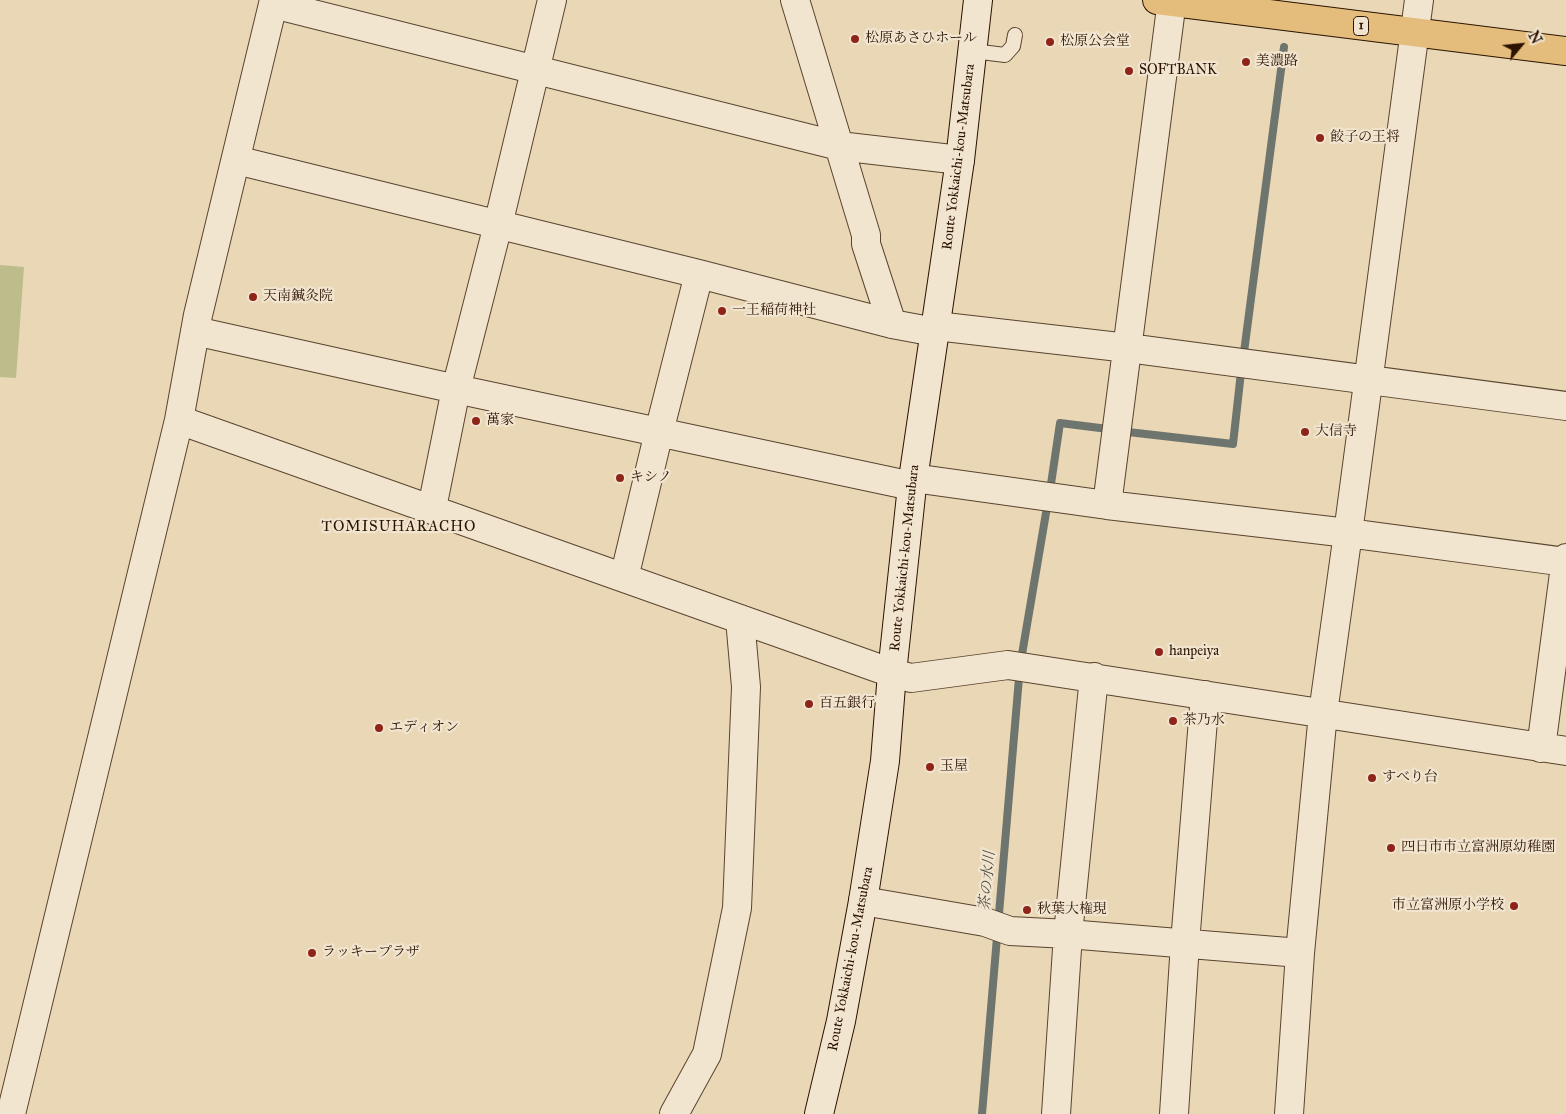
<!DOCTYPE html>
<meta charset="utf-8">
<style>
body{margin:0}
#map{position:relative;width:1566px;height:1114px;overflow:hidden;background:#e9d7b6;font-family:"IM FELL Great Primer",serif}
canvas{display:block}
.north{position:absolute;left:1496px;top:20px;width:50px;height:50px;-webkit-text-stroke:4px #f1e5d0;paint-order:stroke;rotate:62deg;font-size:14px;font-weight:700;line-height:20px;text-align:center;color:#2b1300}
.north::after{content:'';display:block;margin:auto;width:18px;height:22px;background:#2b1300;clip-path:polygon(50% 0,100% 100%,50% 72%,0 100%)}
</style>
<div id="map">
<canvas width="1566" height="1114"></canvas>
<div class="north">N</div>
</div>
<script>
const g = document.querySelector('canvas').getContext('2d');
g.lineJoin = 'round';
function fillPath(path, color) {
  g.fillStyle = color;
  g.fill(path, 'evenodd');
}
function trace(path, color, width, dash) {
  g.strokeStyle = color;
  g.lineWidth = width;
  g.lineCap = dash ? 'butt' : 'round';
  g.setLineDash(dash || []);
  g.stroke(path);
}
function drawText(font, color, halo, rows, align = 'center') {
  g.font = font + ' "IM FELL Great Primer","Noto Serif JP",serif';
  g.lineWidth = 4.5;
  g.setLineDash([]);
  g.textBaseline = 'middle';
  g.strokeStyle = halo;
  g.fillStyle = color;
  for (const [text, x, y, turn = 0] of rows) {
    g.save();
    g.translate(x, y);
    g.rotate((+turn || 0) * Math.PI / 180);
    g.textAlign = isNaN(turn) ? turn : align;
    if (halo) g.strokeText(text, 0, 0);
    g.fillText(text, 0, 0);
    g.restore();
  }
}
fillPath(new Path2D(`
 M 0,265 L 24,267 L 16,378 L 0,377 Z`), '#bcbd8a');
trace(new Path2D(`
 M 1244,352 L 1284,47
 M 1128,432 L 1233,444 L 1241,372
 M 1051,484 L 1060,423 L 1108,429
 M 982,1114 L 1020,666 L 1047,507`), '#6e756e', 8);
const lane = new Path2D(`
 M 973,51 L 1005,55 L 1013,46 L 1015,35`);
const street = new Path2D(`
 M 795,0 L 866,235 L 866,244 L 892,324
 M 273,4 L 839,146 L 960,160
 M 236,160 L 699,274 L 892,324 L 935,332
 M 936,326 L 1128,348 L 1566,406
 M 195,331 L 456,389 L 912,486
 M 179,420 C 417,503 654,589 892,673 L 911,678 L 1008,665 L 1566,751
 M 913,478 L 1107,505 L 1348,533 L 1566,562
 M 1107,505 L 1172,0
 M 432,508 L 456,389 L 498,225 L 552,0
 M 624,578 L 659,432 L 699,274
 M 1541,748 L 1566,558
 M 863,901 L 985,922 L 1010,931 L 1068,934 L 1300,953
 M 11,1114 L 179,420 L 198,315 L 274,0
 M 674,1114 L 707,1054 L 737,908 L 746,687 L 740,619
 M 1056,1114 L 1068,934 L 1094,677
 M 1174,1114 L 1185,943 L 1205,695
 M 1289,1114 L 1300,953 L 1323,713 L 1348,533 L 1419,0`);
const secondary = new Path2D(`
 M 819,1114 L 841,1021 L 863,901 L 885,761 L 892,673 L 912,486 L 960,160 L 978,0`);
const highway = new Path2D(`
 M 1157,0 L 1566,51`);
trace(lane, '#5a442e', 16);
trace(street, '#5a442e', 30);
trace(secondary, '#2b1300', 30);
trace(highway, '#2b1300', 30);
trace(lane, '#f1e5d0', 14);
trace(street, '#f1e5d0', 28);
trace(secondary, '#f1e5d0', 28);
trace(highway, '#e4bc7b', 28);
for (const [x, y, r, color] of [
 [855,39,5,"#8f2418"],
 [1050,42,5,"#8f2418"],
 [1246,62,5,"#8f2418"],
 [1129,71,5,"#8f2418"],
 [1320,138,5,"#8f2418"],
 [253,297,5,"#8f2418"],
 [722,311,5,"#8f2418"],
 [476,421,5,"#8f2418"],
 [1305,432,5,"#8f2418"],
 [620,478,5,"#8f2418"],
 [1159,652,5,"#8f2418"],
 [809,704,5,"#8f2418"],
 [1173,721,5,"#8f2418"],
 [379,728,5,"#8f2418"],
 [930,767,5,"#8f2418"],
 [1372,778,5,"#8f2418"],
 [1391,848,5,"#8f2418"],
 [1514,906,5,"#8f2418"],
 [1027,910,5,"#8f2418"],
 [312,953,5,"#8f2418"]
]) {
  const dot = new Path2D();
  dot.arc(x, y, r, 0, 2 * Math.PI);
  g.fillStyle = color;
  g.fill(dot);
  trace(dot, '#f1e5d0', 2);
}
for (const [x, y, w] of [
 [1361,26,15]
]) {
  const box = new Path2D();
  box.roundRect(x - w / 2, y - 9.5, w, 19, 4);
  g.fillStyle = '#f1e5d0';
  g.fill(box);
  trace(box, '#2b1300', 1);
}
drawText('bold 12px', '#2b1300', null, [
 ["1",1361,26]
]);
drawText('14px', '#2b1300', '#f1e5d0', [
 ["松原あさひホール",865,39],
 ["松原公会堂",1060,42],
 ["美濃路",1256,62],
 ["SOFTBANK",1139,71],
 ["餃子の王将",1330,138],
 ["天南鍼灸院",263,297],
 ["一王稲荷神社",732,311],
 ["萬家",486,421],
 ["大信寺",1315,432],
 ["キシノ",630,478],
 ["hanpeiya",1169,652],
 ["百五銀行",819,704],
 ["茶乃水",1183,721],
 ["エディオン",389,728],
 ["玉屋",940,767],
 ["すべり台",1382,778],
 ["四日市市立富洲原幼稚園",1401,848],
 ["市立富洲原小学校",1504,906,"right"],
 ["秋葉大権現",1037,910],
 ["ラッキープラザ",322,953]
], 'left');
drawText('14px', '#2b1300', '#f1e5d0', [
 ["Route Yokkaichi-kou-Matsubara",959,157,-83],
 ["Route Yokkaichi-kou-Matsubara",905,558,-84],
 ["Route Yokkaichi-kou-Matsubara",851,959,-79]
]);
g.letterSpacing = '1px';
drawText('15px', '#2b1300', '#f1e5d0', [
 ["TOMISUHARACHO",399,527]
]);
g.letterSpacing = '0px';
drawText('italic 15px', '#524c40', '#f1e5d0', [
 ["茶の水川",988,881,-85]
]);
</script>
